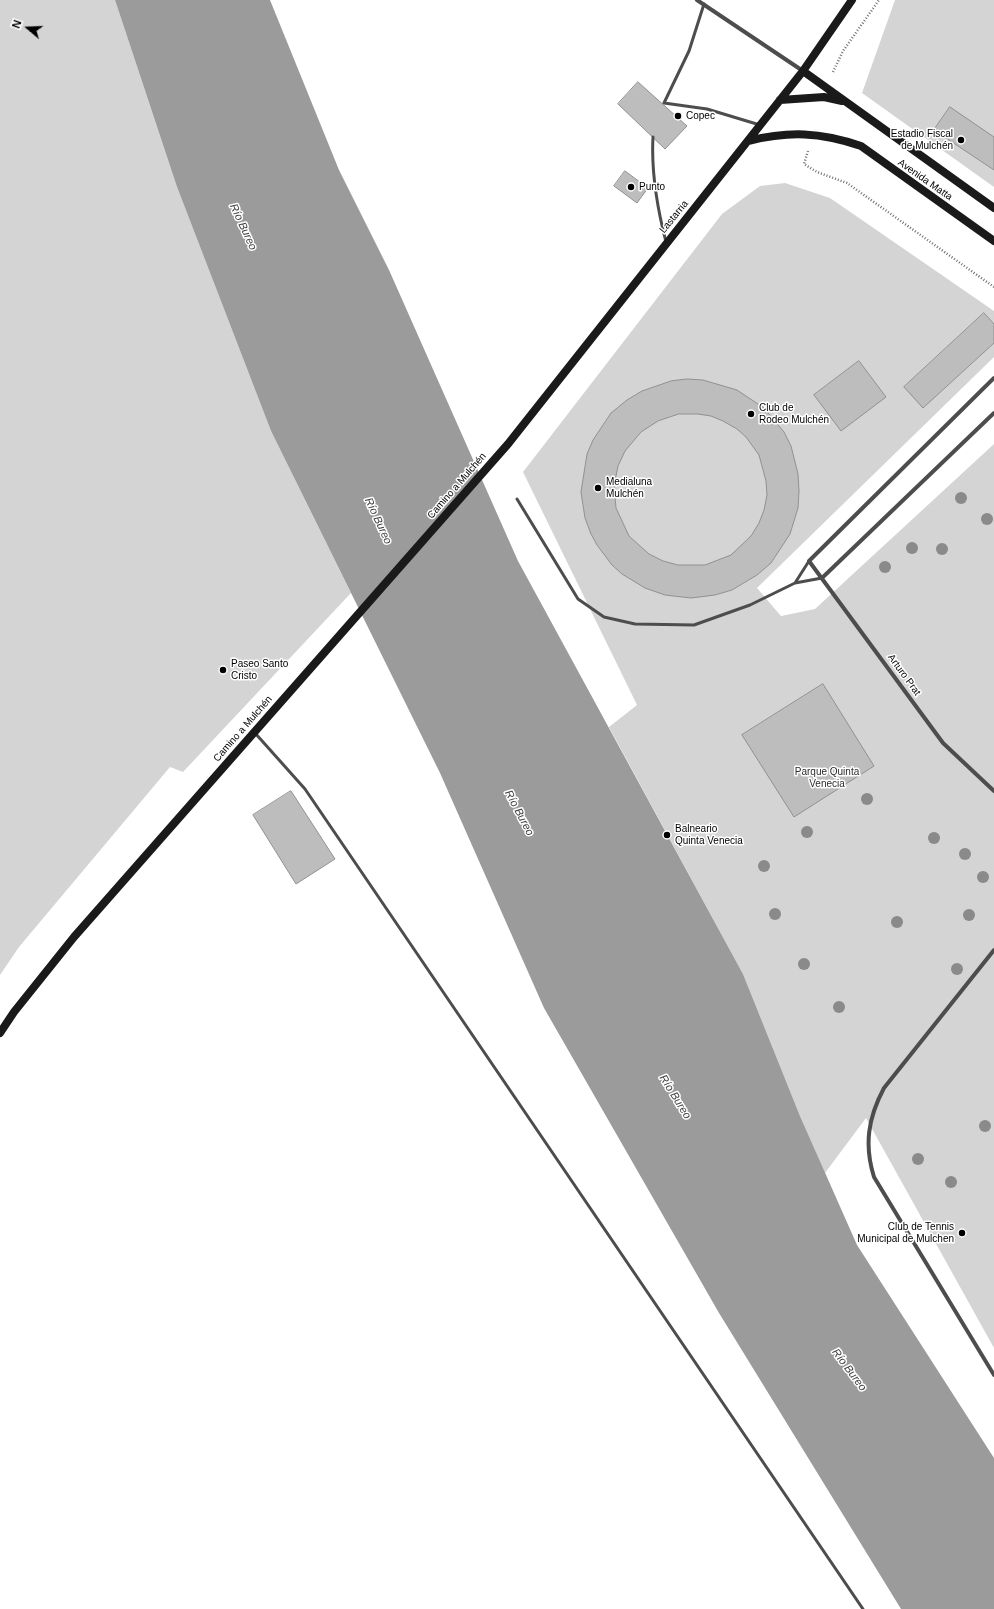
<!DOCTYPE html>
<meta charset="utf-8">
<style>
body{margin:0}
#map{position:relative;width:994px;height:1609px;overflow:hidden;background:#fff;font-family:Helvetica,sans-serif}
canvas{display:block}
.north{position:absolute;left:8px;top:8px;width:40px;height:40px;-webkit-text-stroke:3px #fff;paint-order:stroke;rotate:289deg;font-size:11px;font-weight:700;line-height:16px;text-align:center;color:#000}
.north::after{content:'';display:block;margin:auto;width:14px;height:18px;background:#000;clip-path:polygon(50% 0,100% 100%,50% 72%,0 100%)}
</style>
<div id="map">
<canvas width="994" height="1609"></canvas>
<div class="north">N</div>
</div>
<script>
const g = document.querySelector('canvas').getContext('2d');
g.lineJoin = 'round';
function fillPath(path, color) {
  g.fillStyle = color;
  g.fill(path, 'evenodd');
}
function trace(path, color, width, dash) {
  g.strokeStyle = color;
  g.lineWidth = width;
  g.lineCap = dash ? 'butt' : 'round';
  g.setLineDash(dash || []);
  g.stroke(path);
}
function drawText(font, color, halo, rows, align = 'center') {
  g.font = font + ' Helvetica,sans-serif';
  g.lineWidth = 3;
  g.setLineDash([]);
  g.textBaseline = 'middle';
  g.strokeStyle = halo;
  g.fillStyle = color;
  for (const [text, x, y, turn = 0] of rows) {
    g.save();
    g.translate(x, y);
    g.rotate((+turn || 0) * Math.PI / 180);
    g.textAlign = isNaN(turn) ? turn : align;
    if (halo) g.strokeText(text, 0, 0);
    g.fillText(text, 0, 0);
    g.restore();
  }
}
fillPath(new Path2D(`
 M 0,0 L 115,0 L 177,187 L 271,431 L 351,593 L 183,772 L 170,767 L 19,947 L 0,975 Z
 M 895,0 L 994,0 L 994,187 L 862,93 Z
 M 785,183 L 830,198 L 994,311 L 994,357 L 757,588 L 781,616 L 815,609 L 994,444 L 994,1348 L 866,1118 L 825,1173 L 800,1116 L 743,974 L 609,727 L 637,705 L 523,472 L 722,214 L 760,186 Z`), '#d4d4d4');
fillPath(new Path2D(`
 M 115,0 L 270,0 L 339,170 L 389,270 L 518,561 L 743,974 L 800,1116 L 857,1245 L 994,1458 L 994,1609 L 901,1609 L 719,1313 L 544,1008 L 440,773 L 271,431 L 177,187 Z`), '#9b9b9b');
const building = new Path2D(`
 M 638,82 L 687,126 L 665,149 L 618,104 Z
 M 950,107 L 994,137 L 994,170 L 934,130 Z
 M 625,171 L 648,188 L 637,203 L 614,186 Z
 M 984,313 L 994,324 L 994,343 L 923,408 L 904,387 Z
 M 859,361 L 886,397 L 841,431 L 814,395 Z
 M 687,379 L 703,380 L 737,390 L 764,408 L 784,432 L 791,446 L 798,474 L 799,491 L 798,508 L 790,534 L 771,563 L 757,575 L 732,590 L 715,595 L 691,598 L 665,595 L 645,588 L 622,574 L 612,565 L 597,545 L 591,534 L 585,518 L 581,492 L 587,454 L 593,440 L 611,413 L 627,400 L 642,391 L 671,381 ZM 679,414 L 698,414 L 711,416 L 723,421 L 737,429 L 746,437 L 759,455 L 766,481 L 767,495 L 764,510 L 759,523 L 751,536 L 731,555 L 705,565 L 678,565 L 663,561 L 649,554 L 629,536 L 616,508 L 614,486 L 618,466 L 625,451 L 641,432 L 658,421 Z
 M 823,684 L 874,766 L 794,817 L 742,735 Z
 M 291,791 L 335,859 L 296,884 L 253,815 Z`);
fillPath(building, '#bdbdbd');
trace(building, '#919191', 1);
trace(new Path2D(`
 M 833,72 L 843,51 L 879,0
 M 808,151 L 804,164 L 817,172 L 847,183 L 994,287`), '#6f6f6f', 2.5, [1, 2]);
trace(new Path2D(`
 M 704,4 L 689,51 L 664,103 L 707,109 L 760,125
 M 653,137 C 651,173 657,207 666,242
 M 517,499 L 578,599 L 604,617 L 635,624 L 694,625 L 750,605 L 795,583 L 822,578
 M 795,583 L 809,561
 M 255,733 L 305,789 L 863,1609`), '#4d4d4d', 3);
trace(new Path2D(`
 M 697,0 L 803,71
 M 994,378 L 809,561 L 943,743 L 994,791
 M 822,578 L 994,413
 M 994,950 L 884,1088 C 868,1118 864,1145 874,1177 L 994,1375`), '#4d4d4d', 4);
trace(new Path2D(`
 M 803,71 L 994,208
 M 780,100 L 824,97 L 842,101
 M 748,141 C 789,131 820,132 861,146 L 994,241
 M 0,1033 L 14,1012 L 74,937 L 508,444 L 803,71 L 852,0`), '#1a1a1a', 8);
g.fillStyle = '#8a8a8a';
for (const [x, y] of [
 [961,498],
 [987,519],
 [912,548],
 [942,549],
 [885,567],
 [867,799],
 [807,832],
 [934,838],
 [965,854],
 [764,866],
 [983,877],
 [775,914],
 [969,915],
 [897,922],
 [804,964],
 [957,969],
 [839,1007],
 [985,1126],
 [918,1159],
 [951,1182]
]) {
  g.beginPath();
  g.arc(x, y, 6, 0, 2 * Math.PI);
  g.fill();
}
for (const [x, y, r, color] of [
 [678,116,4,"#000"],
 [961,140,4,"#000"],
 [631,187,4,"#000"],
 [751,414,4,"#000"],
 [598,488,4,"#000"],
 [223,670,4,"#000"],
 [667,835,4,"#000"],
 [962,1233,4,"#000"]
]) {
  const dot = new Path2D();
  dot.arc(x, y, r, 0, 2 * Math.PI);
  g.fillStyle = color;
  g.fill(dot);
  trace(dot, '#fff', 1.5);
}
drawText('10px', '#000', '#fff', [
 ["Copec",686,116],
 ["Estadio Fiscal",953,134,"right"],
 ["de Mulchén",953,146,"right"],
 ["Punto",639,187],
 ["Club de",759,408],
 ["Rodeo Mulchén",759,420],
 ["Medialuna",606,482],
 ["Mulchén",606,494],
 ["Paseo Santo",231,664],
 ["Cristo",231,676],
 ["Balneario",675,829],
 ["Quinta Venecia",675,841],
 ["Club de Tennis",954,1227,"right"],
 ["Municipal de Mulchen",954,1239,"right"]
], 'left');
drawText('10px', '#000', '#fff', [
 ["Avenida Matta",925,180,35],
 ["Lastarria",674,217,-51],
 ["Camino a Mulchén",457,486,-49],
 ["Arturo Prat",904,675,54],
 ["Camino a Mulchén",243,729,-49]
]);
drawText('10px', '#2b2b2b', '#fff', [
 ["Parque Quinta",827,772],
 ["Venecia",827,784]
]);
drawText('italic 11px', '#3c3c3c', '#fff', [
 ["Río Bureo",243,227,65],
 ["Río Bureo",378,521,65],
 ["Río Bureo",519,813,62],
 ["Río Bureo",675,1097,58],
 ["Río Bureo",849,1370,53]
]);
</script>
